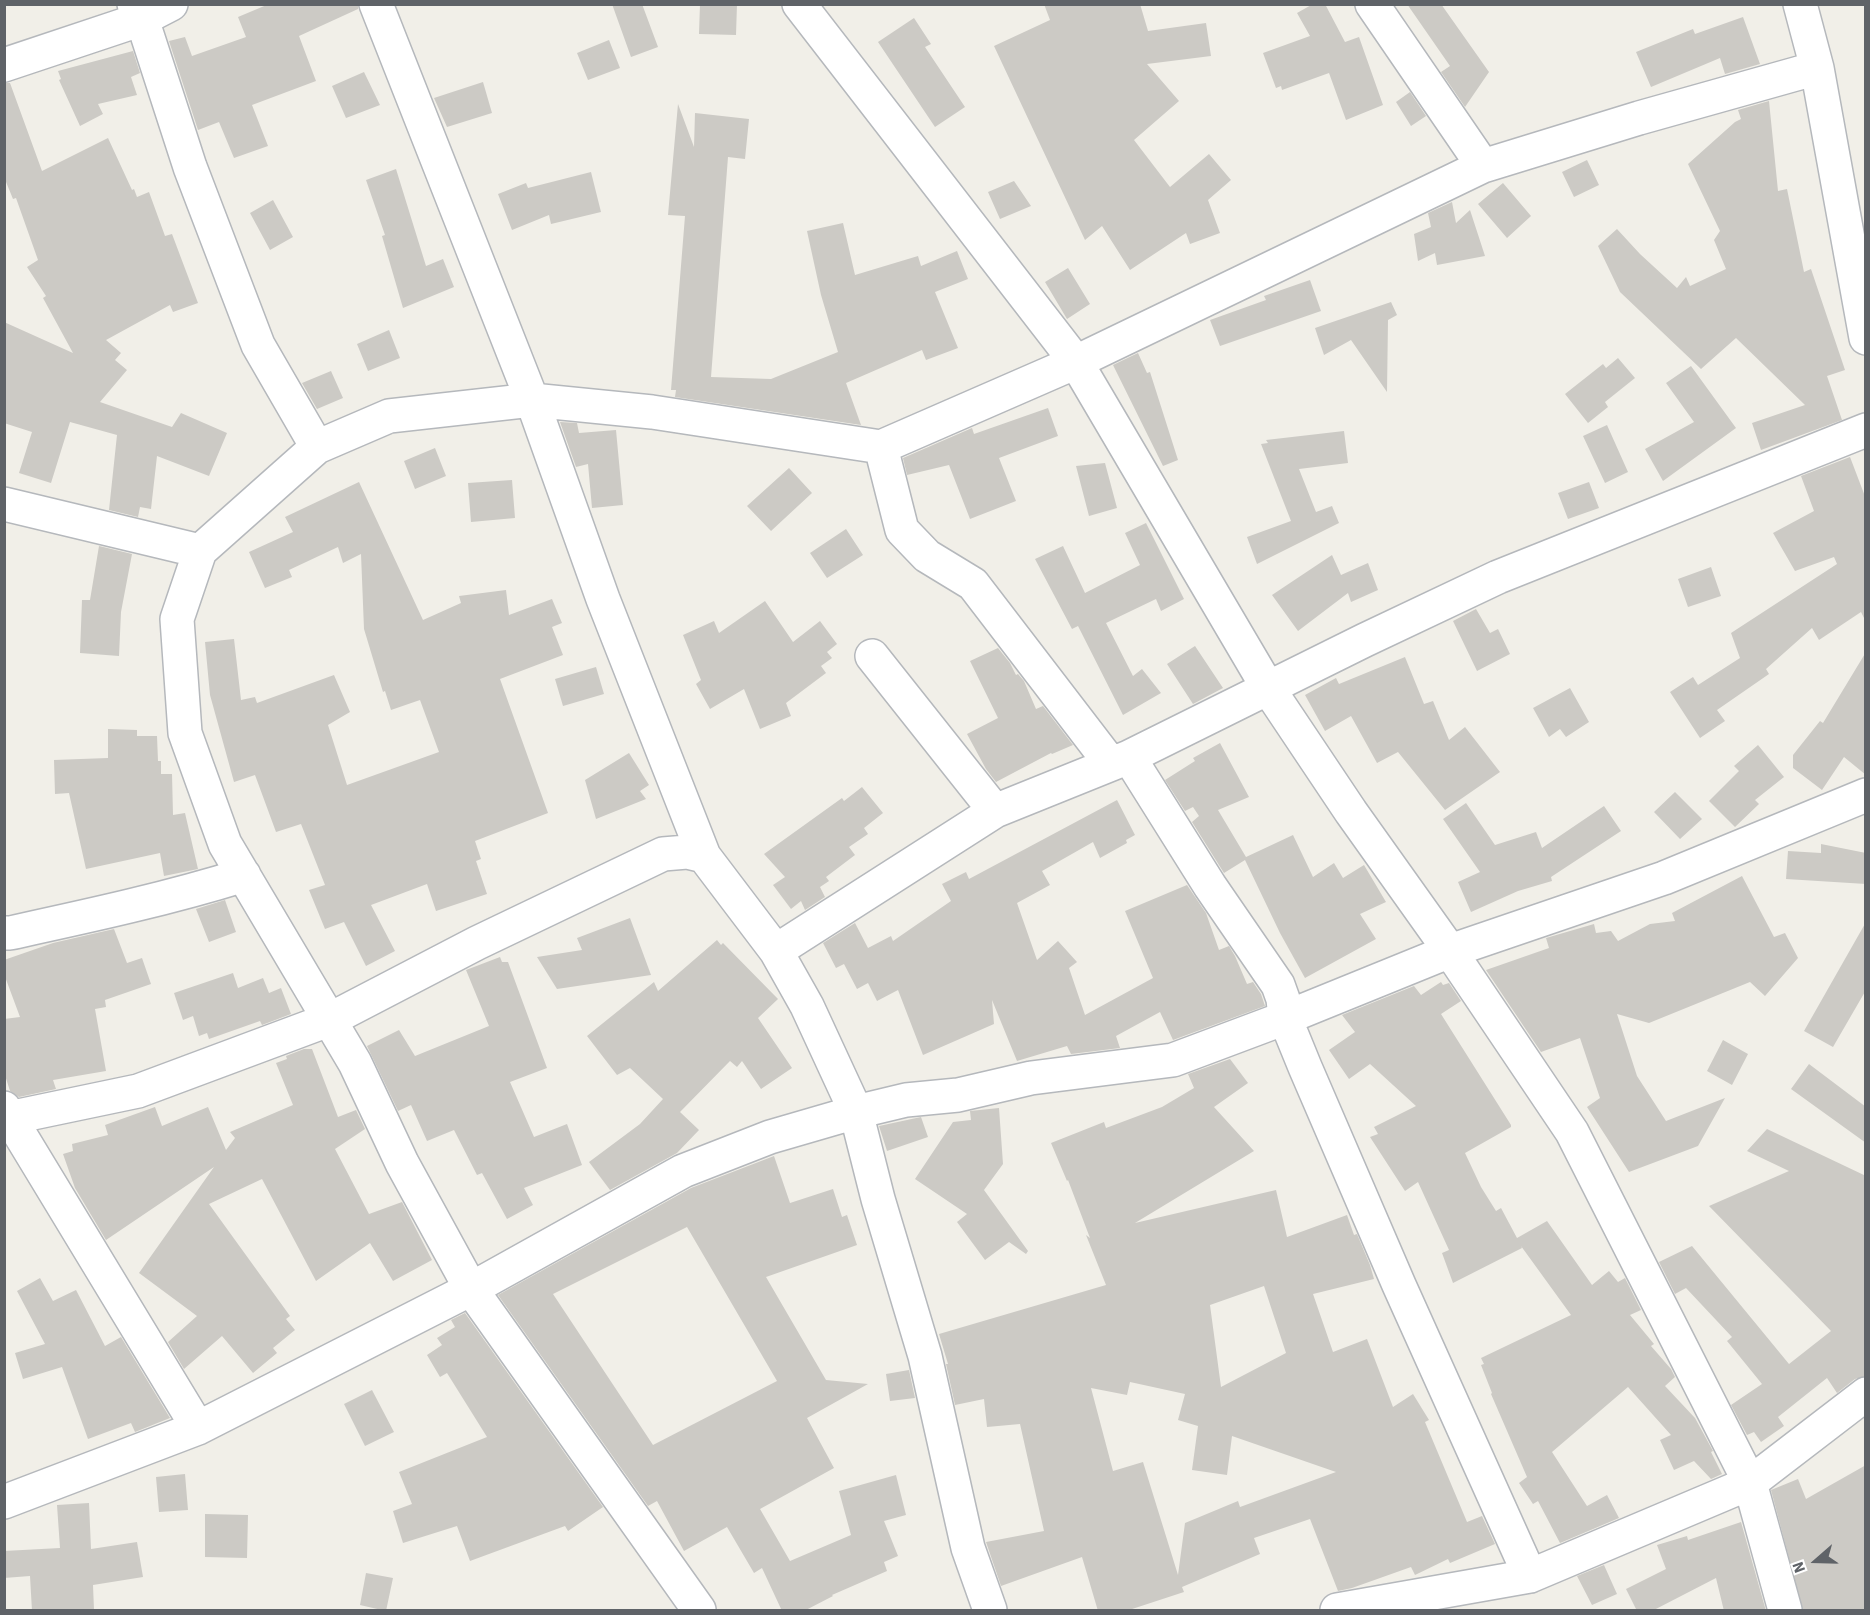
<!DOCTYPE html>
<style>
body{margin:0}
#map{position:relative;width:1870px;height:1615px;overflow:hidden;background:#f1efe8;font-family:"Source Sans 3",sans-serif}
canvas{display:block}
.frame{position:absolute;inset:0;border:6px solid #5f6368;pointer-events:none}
.north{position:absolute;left:1786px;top:1531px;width:60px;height:60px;-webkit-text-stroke:4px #fff;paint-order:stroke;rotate:250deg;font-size:16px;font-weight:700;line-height:24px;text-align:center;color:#5f6368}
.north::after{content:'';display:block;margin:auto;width:21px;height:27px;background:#5f6368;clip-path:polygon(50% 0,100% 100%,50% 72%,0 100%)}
</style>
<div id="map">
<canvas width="1870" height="1615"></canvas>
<div class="frame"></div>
<div class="north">N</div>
</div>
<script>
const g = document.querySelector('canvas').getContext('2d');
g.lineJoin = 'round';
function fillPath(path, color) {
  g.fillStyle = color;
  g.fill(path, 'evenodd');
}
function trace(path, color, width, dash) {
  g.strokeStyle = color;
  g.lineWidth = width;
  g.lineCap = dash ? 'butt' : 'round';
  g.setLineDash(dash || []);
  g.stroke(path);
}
fillPath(new Path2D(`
 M 269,4 L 358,4 L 358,9 L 299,36 L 316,81 L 252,105 L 268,146 L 234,158 L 219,122 L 198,130 L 169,41 L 185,37 L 192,56 L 246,37 L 238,17 Z
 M 612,4 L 642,4 L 658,47 L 631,57 Z
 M 700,4 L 737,4 L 736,35 L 699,34 Z
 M 1044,4 L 1140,4 L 1148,31 L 1206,23 L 1211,56 L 1147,64 L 1179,101 L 1134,140 L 1170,187 L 1209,154 L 1231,180 L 1208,200 L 1220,233 L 1190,244 L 1186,233 L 1130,270 L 1102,226 L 1085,240 L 994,46 L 1050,20 Z
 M 1313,4 L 1325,4 L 1345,42 L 1359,37 L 1383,105 L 1346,120 L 1329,73 L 1282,90 L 1281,86 L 1276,88 L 1263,53 L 1310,36 L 1297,13 Z
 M 1407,4 L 1441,4 L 1489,72 L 1465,107 L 1441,72 L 1450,66 Z
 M 1743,17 L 1760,64 L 1725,74 L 1720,58 L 1651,87 L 1636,52 L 1693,29 L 1695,34 Z
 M 914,18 L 931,44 L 925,47 L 965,107 L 935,127 L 878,42 Z
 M 609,40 L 620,68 L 588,80 L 577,53 Z
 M 133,51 L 140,73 L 131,77 L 137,95 L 98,104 L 103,114 L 80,126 L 59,80 L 61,79 L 58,71 Z
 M 364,72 L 380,105 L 346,118 L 332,86 Z
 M 483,82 L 492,113 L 447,127 L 434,98 Z
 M 4,83 L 10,83 L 42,171 L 108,138 L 132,190 L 134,189 L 137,197 L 149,192 L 165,236 L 172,234 L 198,303 L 173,312 L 170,305 L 106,340 L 121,353 L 115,360 L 127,370 L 100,402 L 172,427 L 181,413 L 227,433 L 209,476 L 157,456 L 151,509 L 140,507 L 138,517 L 109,510 L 117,435 L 70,422 L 51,483 L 19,473 L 32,432 L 4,423 L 4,322 L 73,353 L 43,298 L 46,296 L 27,267 L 38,260 L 16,198 L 13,199 L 4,177 Z
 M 1410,92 L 1426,116 L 1411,126 L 1396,102 Z
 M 1769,101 L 1778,191 L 1787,189 L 1804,272 L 1811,269 L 1845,370 L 1827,376 L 1842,420 L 1761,450 L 1752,423 L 1805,405 L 1736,338 L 1701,369 L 1620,292 L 1598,246 L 1617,229 L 1640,254 L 1677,288 L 1686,277 L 1690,286 L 1726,269 L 1714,240 L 1720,231 L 1688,164 L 1735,122 L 1741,119 L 1738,110 Z
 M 678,104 L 694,147 L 695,113 L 749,119 L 745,159 L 728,157 L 711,377 L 771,379 L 838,352 L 821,295 L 807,231 L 843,223 L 855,275 L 918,256 L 921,266 L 957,251 L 968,279 L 935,292 L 958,348 L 926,360 L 922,350 L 846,383 L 861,425 L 675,397 L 676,390 L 671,390 L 685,216 L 668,215 Z
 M 1587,160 L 1599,185 L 1574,197 L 1562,172 Z
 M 396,169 L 426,266 L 443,259 L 454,287 L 403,308 L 382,236 L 385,235 L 366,180 Z
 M 591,172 L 601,212 L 551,224 L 549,215 L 512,230 L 498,194 L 526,183 L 528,188 Z
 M 1014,181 L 1031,206 L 1000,219 L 988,192 Z
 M 1503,183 L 1531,216 L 1507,238 L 1478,204 Z
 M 273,200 L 293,237 L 270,250 L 250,213 Z
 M 1452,202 L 1456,223 L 1470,210 L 1485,256 L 1437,265 L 1435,253 L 1418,261 L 1414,234 L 1431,227 L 1428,213 Z
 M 1068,268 L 1090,304 L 1067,319 L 1045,282 Z
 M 1310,280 L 1321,311 L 1220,346 L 1210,320 L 1266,300 L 1264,296 Z
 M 1391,302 L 1397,315 L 1388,320 L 1387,392 L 1351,340 L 1324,355 L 1315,328 Z
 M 389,330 L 400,358 L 368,371 L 357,344 Z
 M 1138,353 L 1147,373 L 1150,372 L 1178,460 L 1163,466 L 1113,365 Z
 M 1618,358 L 1635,378 L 1605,402 L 1608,407 L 1588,423 L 1565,394 L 1603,364 L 1606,368 Z
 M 1691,366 L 1736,428 L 1663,481 L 1645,449 L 1694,422 L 1666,383 Z
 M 331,371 L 343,398 L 317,409 L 302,383 Z
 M 1048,408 L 1058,436 L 999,458 L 1016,501 L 970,519 L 949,465 L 907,475 L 903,458 L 972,428 L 974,434 Z
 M 560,422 L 577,423 L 579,433 L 616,430 L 623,505 L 592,508 L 588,464 L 576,467 Z
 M 1607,425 L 1628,472 L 1605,483 L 1583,436 Z
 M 1344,431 L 1348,463 L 1299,469 L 1316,512 L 1332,506 L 1339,523 L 1257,564 L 1247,537 L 1291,521 L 1261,444 L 1268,443 L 1266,440 Z
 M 435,448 L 446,476 L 415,489 L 404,461 Z
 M 1850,457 L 1866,499 L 1866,622 L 1861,612 L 1819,640 L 1812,628 L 1766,669 L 1769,674 L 1717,710 L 1725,721 L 1700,738 L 1670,692 L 1693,677 L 1698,685 L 1740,658 L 1731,633 L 1837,564 L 1834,557 L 1795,571 L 1773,533 L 1814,511 L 1801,476 Z
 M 1105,463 L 1117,508 L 1089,516 L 1076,466 Z
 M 789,468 L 812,493 L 771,531 L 747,506 Z
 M 512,480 L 515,518 L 471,522 L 468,483 Z
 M 359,482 L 423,620 L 461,603 L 459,596 L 506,590 L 509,615 L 552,599 L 562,623 L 552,627 L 563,655 L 500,679 L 548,813 L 475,841 L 481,859 L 476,861 L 487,894 L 436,911 L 427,884 L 371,905 L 395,951 L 366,966 L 344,922 L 325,929 L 309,890 L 325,885 L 301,824 L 276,832 L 255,775 L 234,782 L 210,695 L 205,642 L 234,639 L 241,700 L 255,697 L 257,703 L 334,675 L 350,712 L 328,725 L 347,785 L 439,752 L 420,700 L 391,710 L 385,691 L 383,692 L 364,629 L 361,554 L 343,563 L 338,547 L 289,570 L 292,577 L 265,588 L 249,552 L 293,532 L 285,517 Z
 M 1589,482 L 1599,508 L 1568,519 L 1558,493 Z
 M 1146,523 L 1184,599 L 1161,611 L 1156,599 L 1106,623 L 1133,676 L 1142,669 L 1161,693 L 1123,715 L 1078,626 L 1072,629 L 1035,559 L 1063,546 L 1085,593 L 1140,565 L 1125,533 Z
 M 846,529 L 863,555 L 827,578 L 810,553 Z
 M 99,546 L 132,554 L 121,612 L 119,656 L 80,653 L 82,600 L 90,600 Z
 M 1332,555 L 1341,575 L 1368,563 L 1378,590 L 1351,602 L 1348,593 L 1298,631 L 1272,595 Z
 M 1711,567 L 1721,596 L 1688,607 L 1678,579 Z
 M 765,601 L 793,642 L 820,621 L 837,644 L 827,652 L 832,658 L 821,666 L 826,673 L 786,703 L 791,716 L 760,729 L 744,689 L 710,709 L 696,684 L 701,680 L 683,635 L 714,621 L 719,633 Z
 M 1476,609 L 1490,633 L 1498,629 L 1510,654 L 1477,671 L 1453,621 Z
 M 1195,646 L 1223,688 L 1193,704 L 1167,664 Z
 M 998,648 L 1010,663 L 1016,675 L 1018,674 L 1024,681 L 1036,709 L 1043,706 L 1073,745 L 1052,754 L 1051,753 L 996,782 L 986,769 L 967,734 L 998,718 L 970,661 Z
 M 1866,652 L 1866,775 L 1844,757 L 1822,790 L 1793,768 L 1793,755 L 1820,721 L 1823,723 Z
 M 1405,657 L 1424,704 L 1433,701 L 1449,740 L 1465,727 L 1500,772 L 1445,810 L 1398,752 L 1377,763 L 1351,716 L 1325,731 L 1305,695 L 1336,678 L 1339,684 Z
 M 596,667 L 604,694 L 563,706 L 555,679 Z
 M 1570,688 L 1589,722 L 1566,737 L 1560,729 L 1549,737 L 1533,708 Z
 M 108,729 L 137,730 L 137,736 L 157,736 L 158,761 L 161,761 L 161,774 L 172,774 L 173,815 L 185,813 L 198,869 L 164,876 L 160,853 L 86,869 L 69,793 L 55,794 L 54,760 L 108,758 Z
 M 1220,743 L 1249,797 L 1218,810 L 1246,857 L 1293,835 L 1313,877 L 1334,863 L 1343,878 L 1364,865 L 1386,902 L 1360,914 L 1376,939 L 1305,978 L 1280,933 L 1245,860 L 1224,873 L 1192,822 L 1199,816 L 1193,807 L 1185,811 L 1165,780 L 1195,761 L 1193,758 Z
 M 1758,745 L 1784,777 L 1755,800 L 1759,804 L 1735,827 L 1709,801 L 1739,771 L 1734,766 Z
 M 629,753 L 649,785 L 640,791 L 646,799 L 596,819 L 585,780 Z
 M 862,787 L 883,813 L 864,828 L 868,834 L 849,847 L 855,855 L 826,877 L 829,881 L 820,887 L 825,897 L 805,910 L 801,901 L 791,909 L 773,885 L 785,877 L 764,854 L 842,798 L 844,801 Z
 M 1675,792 L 1702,819 L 1680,839 L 1654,812 Z
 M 1117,800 L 1135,835 L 1126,840 L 1127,843 L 1100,858 L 1093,842 L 1042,871 L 1050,885 L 1017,903 L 1037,960 L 1058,941 L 1077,962 L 1069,968 L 1085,1015 L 1153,978 L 1125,911 L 1187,885 L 1206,913 L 1219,950 L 1229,946 L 1235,956 L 1247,984 L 1253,982 L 1261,994 L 1265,1006 L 1173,1040 L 1160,1012 L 1116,1036 L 1120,1048 L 1071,1054 L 1067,1046 L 1017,1061 L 992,1000 L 994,1024 L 923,1055 L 898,990 L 877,1001 L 868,983 L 857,989 L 844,964 L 836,968 L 823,943 L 855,923 L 868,948 L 891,936 L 893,941 L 951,901 L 942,884 L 966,872 L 969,879 Z
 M 1466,803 L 1495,845 L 1536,832 L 1542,848 L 1604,806 L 1621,831 L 1551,877 L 1552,881 L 1518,891 L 1471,912 L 1458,882 L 1480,872 L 1443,819 Z
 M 1821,844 L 1866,853 L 1866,884 L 1786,879 L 1788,851 L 1821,853 Z
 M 1742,876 L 1774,937 L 1785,933 L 1798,958 L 1765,996 L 1750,982 L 1649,1023 L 1617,1014 L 1637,1076 L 1666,1121 L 1725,1098 L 1698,1146 L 1629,1172 L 1587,1107 L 1600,1098 L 1580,1038 L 1541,1052 L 1486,970 L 1549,948 L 1546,938 L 1594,924 L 1596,933 L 1611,931 L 1618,941 L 1650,924 L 1675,921 L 1672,913 Z
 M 225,900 L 236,932 L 209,942 L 196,909 Z
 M 630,918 L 651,975 L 557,989 L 537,957 L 582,950 L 577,938 Z
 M 1866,922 L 1866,990 L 1833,1047 L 1804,1031 Z
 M 114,929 L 127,963 L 142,958 L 151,984 L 105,1000 L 106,1007 L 95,1009 L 106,1071 L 53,1080 L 56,1089 L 19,1097 L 10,1091 L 4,1072 L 4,1019 L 20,1017 L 4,974 L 4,960 L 53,943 Z
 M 717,940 L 721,945 L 723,943 L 778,999 L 758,1018 L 792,1068 L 761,1089 L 742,1061 L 737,1067 L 730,1061 L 680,1112 L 699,1130 L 677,1153 L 610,1190 L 589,1162 L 640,1124 L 663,1099 L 630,1068 L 617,1075 L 587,1036 L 654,982 L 658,991 Z
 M 500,957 L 502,962 L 508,962 L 547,1068 L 510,1082 L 534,1137 L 567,1124 L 582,1165 L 524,1188 L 533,1205 L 507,1219 L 482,1173 L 477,1175 L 454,1130 L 427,1141 L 411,1105 L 398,1111 L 367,1046 L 399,1030 L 415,1056 L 489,1026 L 466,970 Z
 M 233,973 L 238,988 L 263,978 L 269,993 L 281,988 L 291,1014 L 262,1025 L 260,1021 L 209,1039 L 207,1033 L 199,1036 L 193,1016 L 183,1020 L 174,993 Z
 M 1441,982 L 1443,985 L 1449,983 L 1461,1001 L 1441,1014 L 1511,1125 L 1511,1127 L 1465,1153 L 1481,1187 L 1496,1211 L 1501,1208 L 1517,1238 L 1547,1221 L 1592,1285 L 1609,1271 L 1618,1282 L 1625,1278 L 1641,1310 L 1630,1315 L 1654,1344 L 1651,1346 L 1671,1369 L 1675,1377 L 1665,1386 L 1695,1418 L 1713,1451 L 1711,1452 L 1722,1474 L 1711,1479 L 1694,1461 L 1674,1470 L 1660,1440 L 1671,1435 L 1628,1387 L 1552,1452 L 1587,1506 L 1607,1495 L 1619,1518 L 1560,1543 L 1538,1501 L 1533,1504 L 1519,1483 L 1527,1477 L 1491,1394 L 1492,1393 L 1481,1365 L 1484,1364 L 1481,1358 L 1571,1315 L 1521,1246 L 1522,1248 L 1453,1283 L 1442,1253 L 1449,1250 L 1418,1182 L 1405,1191 L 1370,1137 L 1378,1134 L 1374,1127 L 1416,1106 L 1370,1064 L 1349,1079 L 1329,1050 L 1355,1032 L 1342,1015 L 1414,986 L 1421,995 Z
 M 1723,1040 L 1748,1054 L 1732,1085 L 1707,1071 Z
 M 304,1049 L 312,1049 L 338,1117 L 356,1110 L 365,1129 L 335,1149 L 369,1214 L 402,1202 L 432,1260 L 393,1281 L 370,1243 L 316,1281 L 262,1179 L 209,1204 L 290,1316 L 286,1319 L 295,1330 L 273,1348 L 277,1353 L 253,1373 L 222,1336 L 184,1369 L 168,1342 L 197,1316 L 139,1273 L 214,1167 L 106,1240 L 75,1188 L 63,1154 L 73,1151 L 72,1144 L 108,1135 L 105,1125 L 155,1107 L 162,1126 L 208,1107 L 226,1150 L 235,1138 L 230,1132 L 293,1105 L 276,1063 L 287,1059 L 286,1056 Z
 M 1230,1059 L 1248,1083 L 1214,1107 L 1254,1151 L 1135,1223 L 1276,1190 L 1287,1237 L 1347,1215 L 1354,1235 L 1357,1234 L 1370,1265 L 1374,1279 L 1313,1294 L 1333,1352 L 1367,1339 L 1393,1407 L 1413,1394 L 1429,1420 L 1425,1422 L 1467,1522 L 1482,1516 L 1495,1544 L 1450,1563 L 1448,1559 L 1415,1575 L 1411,1567 L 1352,1588 L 1338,1591 L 1310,1519 L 1254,1538 L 1260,1554 L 1182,1587 L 1184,1592 L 1126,1611 L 1098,1611 L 1082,1557 L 1001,1586 L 986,1542 L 1044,1531 L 1020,1424 L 987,1427 L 984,1399 L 955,1405 L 946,1364 L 948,1364 L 939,1334 L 1106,1285 L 1086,1235 L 1090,1238 L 1068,1180 L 1067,1181 L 1051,1143 L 1104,1122 L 1106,1128 L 1162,1107 L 1194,1088 L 1188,1074 ZM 1264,1286 L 1286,1353 L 1221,1387 L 1210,1305 ZM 1130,1382 L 1185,1394 L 1178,1420 L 1198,1426 L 1192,1470 L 1227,1475 L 1232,1436 L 1336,1472 L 1240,1507 L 1238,1501 L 1185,1523 L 1178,1575 L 1143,1462 L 1113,1471 L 1091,1388 L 1127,1395 Z
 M 1809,1064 L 1866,1107 L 1866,1143 L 1791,1089 Z
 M 999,1108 L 1003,1164 L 984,1190 L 1028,1251 L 1026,1254 L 1009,1242 L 985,1260 L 957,1222 L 967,1214 L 915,1179 L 953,1122 L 971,1120 L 970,1111 Z
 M 921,1117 L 928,1137 L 887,1151 L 879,1126 Z
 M 1767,1129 L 1866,1176 L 1866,1376 L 1855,1379 L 1837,1393 L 1827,1378 L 1778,1417 L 1784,1426 L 1761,1442 L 1754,1432 L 1747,1435 L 1731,1405 L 1762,1384 L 1727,1341 L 1732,1337 L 1686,1288 L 1675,1294 L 1659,1262 L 1692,1246 L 1789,1364 L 1831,1331 L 1709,1206 L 1789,1171 L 1747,1151 Z
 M 774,1156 L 790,1203 L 833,1189 L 842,1217 L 847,1215 L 857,1245 L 766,1277 L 826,1380 L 868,1384 L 807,1418 L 834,1468 L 760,1509 L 790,1561 L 851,1535 L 839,1491 L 896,1475 L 906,1515 L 884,1521 L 898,1556 L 884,1562 L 887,1571 L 832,1595 L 833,1596 L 804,1611 L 782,1611 L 762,1568 L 754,1573 L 727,1527 L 684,1551 L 657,1501 L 648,1506 L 498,1295 L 691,1188 ZM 687,1227 L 777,1381 L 653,1445 L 553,1294 Z
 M 40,1278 L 53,1301 L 76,1290 L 105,1346 L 121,1337 L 170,1418 L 135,1432 L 131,1423 L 88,1439 L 62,1367 L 23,1379 L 15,1353 L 45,1344 L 17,1291 Z
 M 465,1313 L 603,1507 L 568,1531 L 565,1526 L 470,1561 L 457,1526 L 403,1543 L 393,1511 L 412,1504 L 399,1472 L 487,1437 L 447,1373 L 440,1377 L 427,1355 L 442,1345 L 437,1338 L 455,1327 L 451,1320 Z
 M 909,1370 L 915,1398 L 890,1401 L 886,1374 Z
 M 372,1390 L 394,1432 L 365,1446 L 344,1404 Z
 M 1866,1465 L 1866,1611 L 1803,1611 L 1771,1490 L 1798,1479 L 1806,1499 Z
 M 185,1474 L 188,1510 L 159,1512 L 156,1477 Z
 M 89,1503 L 91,1549 L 137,1542 L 143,1577 L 93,1585 L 94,1610 L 32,1611 L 30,1576 L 4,1578 L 4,1551 L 60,1548 L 57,1505 Z
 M 205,1514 L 248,1515 L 247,1558 L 205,1557 Z
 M 1741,1522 L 1766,1611 L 1724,1611 L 1716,1578 L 1652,1611 L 1637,1611 L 1626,1589 L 1666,1569 L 1657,1545 L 1687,1536 L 1688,1540 Z
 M 1604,1565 L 1617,1594 L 1592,1605 L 1577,1576 Z
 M 366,1573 L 393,1578 L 386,1611 L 360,1605 Z`), '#cccac5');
const minor = new Path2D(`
 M 134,4 L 142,19 L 190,167 L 258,345 L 317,447
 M 376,4 L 532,400 L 603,599 L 704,856 L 776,951 L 807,1006 L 856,1112 L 878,1199 L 925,1356 L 968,1548 L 990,1610
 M 799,4 L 1076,362 L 1268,688 L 1351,812 L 1450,951 L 1572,1132 L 1750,1483 L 1785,1610
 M 1372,4 L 1483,166
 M 1800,4 L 1817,68 L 1866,338
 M 4,65 L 142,19 L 171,4
 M 881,447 L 902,530 L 927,556 L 973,584 L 1111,764
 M 4,504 L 200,551
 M 872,656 L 995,811
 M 1129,757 L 1210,886 L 1278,985 L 1283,999 L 1285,1018 L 1305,1067 L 1399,1285 L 1530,1576
 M 4,933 L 10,933 C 88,916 167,899 244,875
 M 776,951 L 995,811 L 1129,757 L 1365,640 L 1498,577 L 1866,430
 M 4,1108 L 198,1428
 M 4,1119 L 138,1091 L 331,1019 L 477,943 L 663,854 L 687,852 L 704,856
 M 4,1502 L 198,1428 L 471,1289 L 683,1171 L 770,1137 L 856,1112 L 906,1100 L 958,1095 L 1031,1078 L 1173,1060 L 1285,1018 L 1450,951 L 1664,878 L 1866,795
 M 699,1610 L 471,1289 L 402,1163 L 355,1063 L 225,844 L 185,733 L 177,619 L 200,551 L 317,447 L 389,416 L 532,400 L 652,412 L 881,447 L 1076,362 L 1483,166 L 1639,118 L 1817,68
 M 1337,1610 L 1530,1576 L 1750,1483 L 1866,1394`);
trace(minor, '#b5b8bc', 36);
trace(minor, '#fff', 33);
</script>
